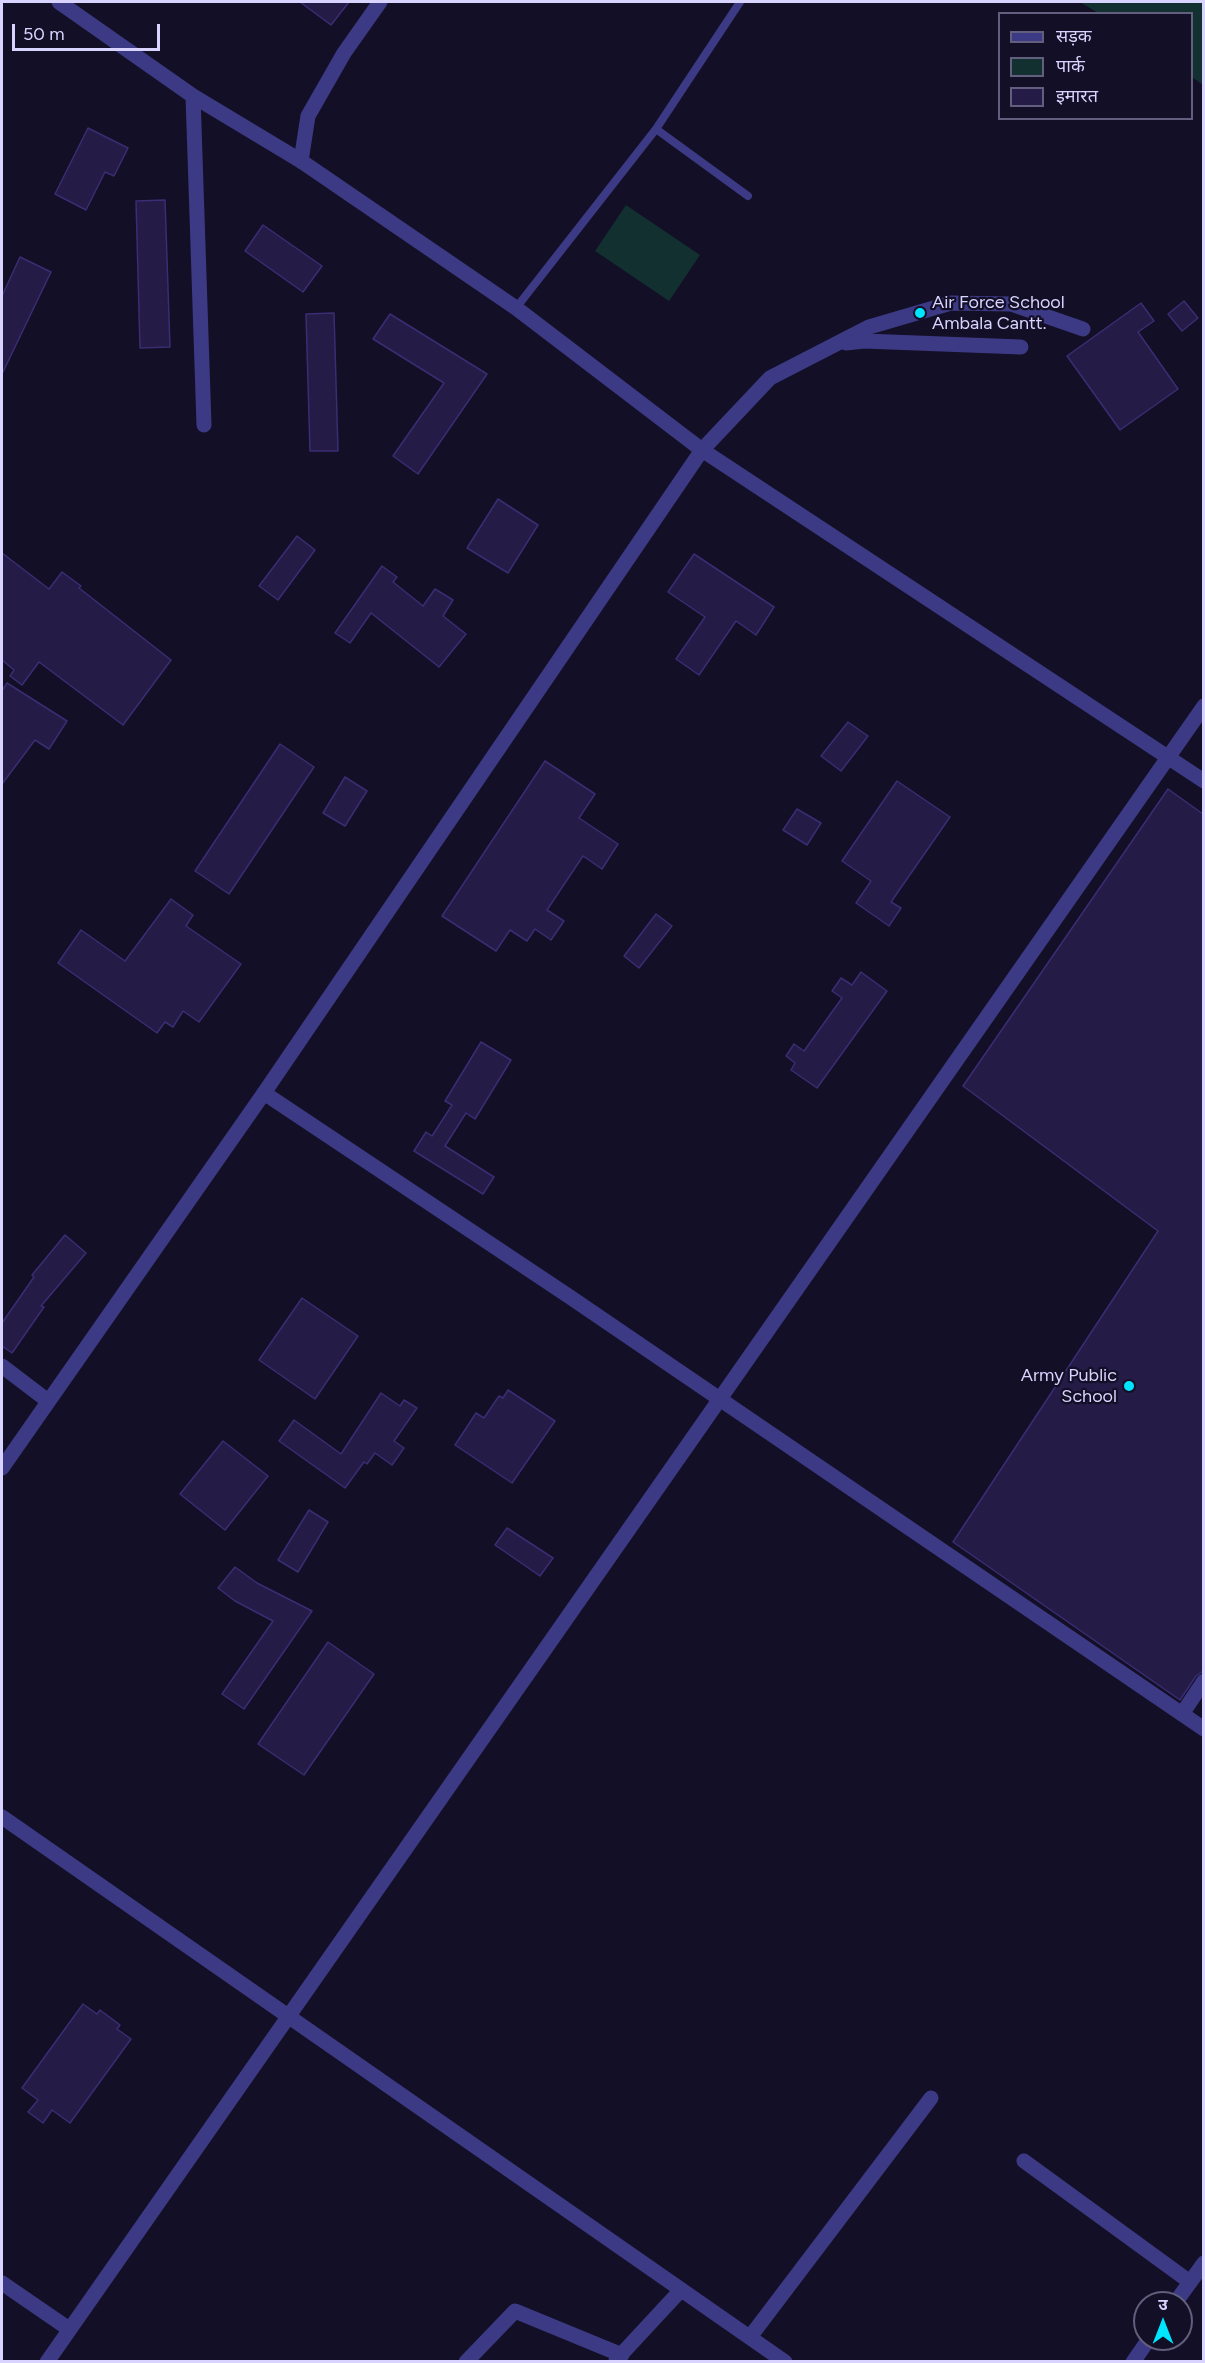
<!DOCTYPE html>
<meta charset="utf-8">
<style>
body{margin:0}
#map{position:relative;width:1205px;height:2363px;overflow:hidden;background:#130f26;font-family:Figtree,"Noto Sans Devanagari",sans-serif}
canvas{display:block}
.frame{position:absolute;inset:0;border:3px solid #d9d4ff;pointer-events:none}
.legend{position:absolute;left:998px;top:12px;width:195px;height:108px;box-sizing:border-box;background:#130f26;border:2px solid #625e7d;margin:0;padding:8px 10px;list-style:none;font-size:18px;color:#d9d4ff}
.legend li{display:flex;align-items:center;gap:12px;height:30px}
.legend b{width:30px;border:2px solid #625e7d}
.north{position:absolute;left:1133px;top:2291px;width:60px;height:60px;box-sizing:border-box;background:#130f26;border:2px solid #625e7d;border-radius:50%;rotate:0deg;font-size:16px;font-weight:700;line-height:24px;text-align:center;color:#d9d4ff}
.north::after{content:'';display:block;margin:auto;width:21px;height:27px;background:#00e5ff;clip-path:polygon(50% 0,100% 100%,50% 72%,0 100%)}
.scale{position:absolute;left:12px;top:24px;width:148px;height:27px;box-sizing:border-box;border:3px solid #d9d4ff;border-top:0;padding-left:8px;font-size:18px;line-height:21px;white-space:nowrap;color:#d9d4ff;-webkit-text-stroke:4px #130f26;paint-order:stroke}
</style>
<div id="map">
<canvas width="1205" height="2363"></canvas>
<div class="frame"></div>
<ul class="legend">
<li><b style="height:8px;background:#3d3a85"></b>सड़क</li>
<li><b style="height:16px;background:#12302f"></b>पार्क</li>
<li><b style="height:16px;background:#241b47"></b>इमारत</li>
</ul>
<div class="north">उ</div>
<div class="scale">50 m</div>
</div>
<script>
const g = document.querySelector('canvas').getContext('2d');
g.lineJoin = 'round';
function fillPath(path, color) {
  g.fillStyle = color;
  g.fill(path, 'evenodd');
}
function trace(path, color, width, dash) {
  g.strokeStyle = color;
  g.lineWidth = width;
  g.lineCap = dash ? 'butt' : 'round';
  g.setLineDash(dash || []);
  g.stroke(path);
}
function drawText(font, color, halo, rows, align = 'center') {
  g.font = font + ' Figtree,sans-serif';
  g.lineWidth = 4.5;
  g.setLineDash([]);
  g.textBaseline = 'middle';
  g.strokeStyle = halo;
  g.fillStyle = color;
  for (const [text, x, y, turn = 0] of rows) {
    g.save();
    g.translate(x, y);
    g.rotate((+turn || 0) * Math.PI / 180);
    g.textAlign = isNaN(turn) ? turn : align;
    if (halo) g.strokeText(text, 0, 0);
    g.fillText(text, 0, 0);
    g.restore();
  }
}
fillPath(new Path2D(`
 M 1080,2 L 1203,2 L 1203,85 L 1192,77 L 1192,14 L 1098,13 Z
 M 626,205 L 700,255 L 669,301 L 595,251 Z`), '#12302f');
const building = new Path2D(`
 M 300,2 L 349,2 L 331,25 Z
 M 88,128 L 128,148 L 114,176 L 105,172 L 86,210 L 55,194 Z
 M 165,200 L 170,347 L 140,348 L 136,201 Z
 M 263,225 L 322,266 L 303,292 L 245,251 Z
 M 20,257 L 51,272 L 2,374 L 2,296 Z
 M 1184,301 L 1198,318 L 1182,331 L 1168,314 Z
 M 1141,303 L 1154,321 L 1138,332 L 1178,389 L 1120,430 L 1067,356 Z
 M 334,313 L 338,451 L 310,451 L 306,314 Z
 M 390,314 L 487,374 L 418,474 L 393,456 L 444,383 L 373,339 Z
 M 498,499 L 538,525 L 508,573 L 467,548 Z
 M 297,536 L 315,550 L 278,600 L 259,586 Z
 M 2,553 L 49,589 L 62,572 L 81,586 L 79,588 L 171,660 L 123,725 L 39,662 L 22,685 L 10,676 L 14,670 L 2,660 Z
 M 694,554 L 774,607 L 756,635 L 736,621 L 699,675 L 676,659 L 705,617 L 668,592 Z
 M 382,566 L 397,577 L 393,582 L 423,606 L 435,589 L 453,600 L 443,616 L 466,634 L 439,667 L 371,613 L 350,643 L 335,633 Z
 M 7,683 L 67,721 L 49,749 L 35,740 L 2,784 L 2,691 Z
 M 848,722 L 868,736 L 841,771 L 821,756 Z
 M 280,744 L 314,767 L 229,894 L 195,871 Z
 M 545,761 L 595,794 L 579,818 L 618,844 L 602,869 L 583,856 L 547,910 L 564,921 L 551,940 L 535,929 L 527,941 L 510,930 L 496,951 L 442,916 Z
 M 345,777 L 367,791 L 345,826 L 323,813 Z
 M 897,781 L 950,817 L 891,902 L 901,908 L 889,926 L 856,903 L 871,881 L 842,861 Z
 M 1168,789 L 1203,814 L 1203,1671 L 1196,1676 L 1180,1700 L 953,1542 L 1158,1231 L 963,1086 Z
 M 797,809 L 821,823 L 807,845 L 783,830 Z
 M 171,899 L 193,915 L 186,926 L 241,964 L 199,1022 L 183,1011 L 173,1027 L 165,1022 L 157,1033 L 58,963 L 81,930 L 125,961 Z
 M 656,914 L 672,926 L 639,968 L 624,956 Z
 M 861,972 L 887,991 L 817,1088 L 791,1070 L 795,1063 L 786,1056 L 794,1044 L 804,1051 L 842,998 L 832,991 L 841,978 L 852,985 Z
 M 481,1042 L 511,1060 L 475,1119 L 466,1113 L 445,1146 L 494,1177 L 483,1194 L 414,1151 L 426,1132 L 432,1136 L 452,1105 L 445,1101 Z
 M 65,1235 L 86,1253 L 41,1306 L 44,1307 L 12,1353 L 2,1346 L 2,1323 L 34,1277 L 32,1275 Z
 M 302,1298 L 358,1336 L 315,1399 L 259,1360 Z
 M 508,1390 L 555,1421 L 512,1483 L 455,1445 L 476,1413 L 484,1418 L 499,1396 L 503,1398 Z
 M 381,1393 L 400,1406 L 404,1400 L 417,1408 L 394,1441 L 404,1448 L 392,1465 L 375,1453 L 367,1464 L 364,1462 L 345,1488 L 279,1441 L 294,1420 L 341,1454 Z
 M 223,1441 L 268,1476 L 225,1530 L 180,1494 Z
 M 309,1510 L 328,1522 L 298,1572 L 278,1560 Z
 M 507,1528 L 553,1558 L 540,1576 L 495,1545 Z
 M 235,1567 L 257,1583 L 312,1611 L 244,1709 L 222,1694 L 273,1621 L 235,1601 L 218,1588 Z
 M 328,1642 L 374,1674 L 304,1775 L 258,1744 Z
 M 83,2004 L 97,2014 L 100,2010 L 120,2025 L 117,2029 L 131,2039 L 70,2123 L 52,2110 L 43,2123 L 28,2112 L 38,2100 L 22,2088 Z`);
fillPath(building, '#241b47');
trace(building, '#3b2d73', 1.5);
trace(new Path2D(`
 M 656,129 L 740,2
 M 516,308 L 656,129 L 748,196`), '#3d3a85', 8);
trace(new Path2D(`
 M 193,96 L 204,425
 M 301,161 L 308,116 L 344,53 L 380,2
 M 846,343 L 864,341 L 1021,347
 M 702,450 L 770,378 L 869,327 L 951,303 L 1011,304 L 1083,329
 M 264,1093 L 570,1297 L 1204,1729
 M 2,1366 L 48,1401
 M 1182,1714 L 1204,1681
 M 2,1817 L 785,2362
 M 1024,2161 L 1190,2282
 M 2,2283 L 69,2329
 M 750,2337 L 931,2098
 M 616,2360 L 681,2290
 M 47,2362 L 1204,706
 M 466,2362 L 515,2311 L 622,2355`), '#3d3a85', 15);
trace(new Path2D(`
 M 59,2 L 193,96 L 301,161 L 516,308 L 702,450 L 1204,781
 M 2,1468 L 264,1093 L 702,450
 M 1175,2303 L 1204,2263
 M 1133,2362 L 1149,2339`), '#3d3a85', 15);
for (const [x, y, r, color] of [
 [920,313,6,"#00e5ff"],
 [1129,1386,6,"#00e5ff"]
]) {
  const dot = new Path2D();
  dot.arc(x, y, r, 0, 2 * Math.PI);
  g.fillStyle = color;
  g.fill(dot);
  trace(dot, '#130f26', 2);
}
drawText('18px', '#d9d4ff', '#130f26', [
 ["Air Force School",932,303],
 ["Ambala Cantt.",932,324],
 ["Army Public",1117,1376,"right"],
 ["School",1117,1397,"right"]
], 'left');
</script>
